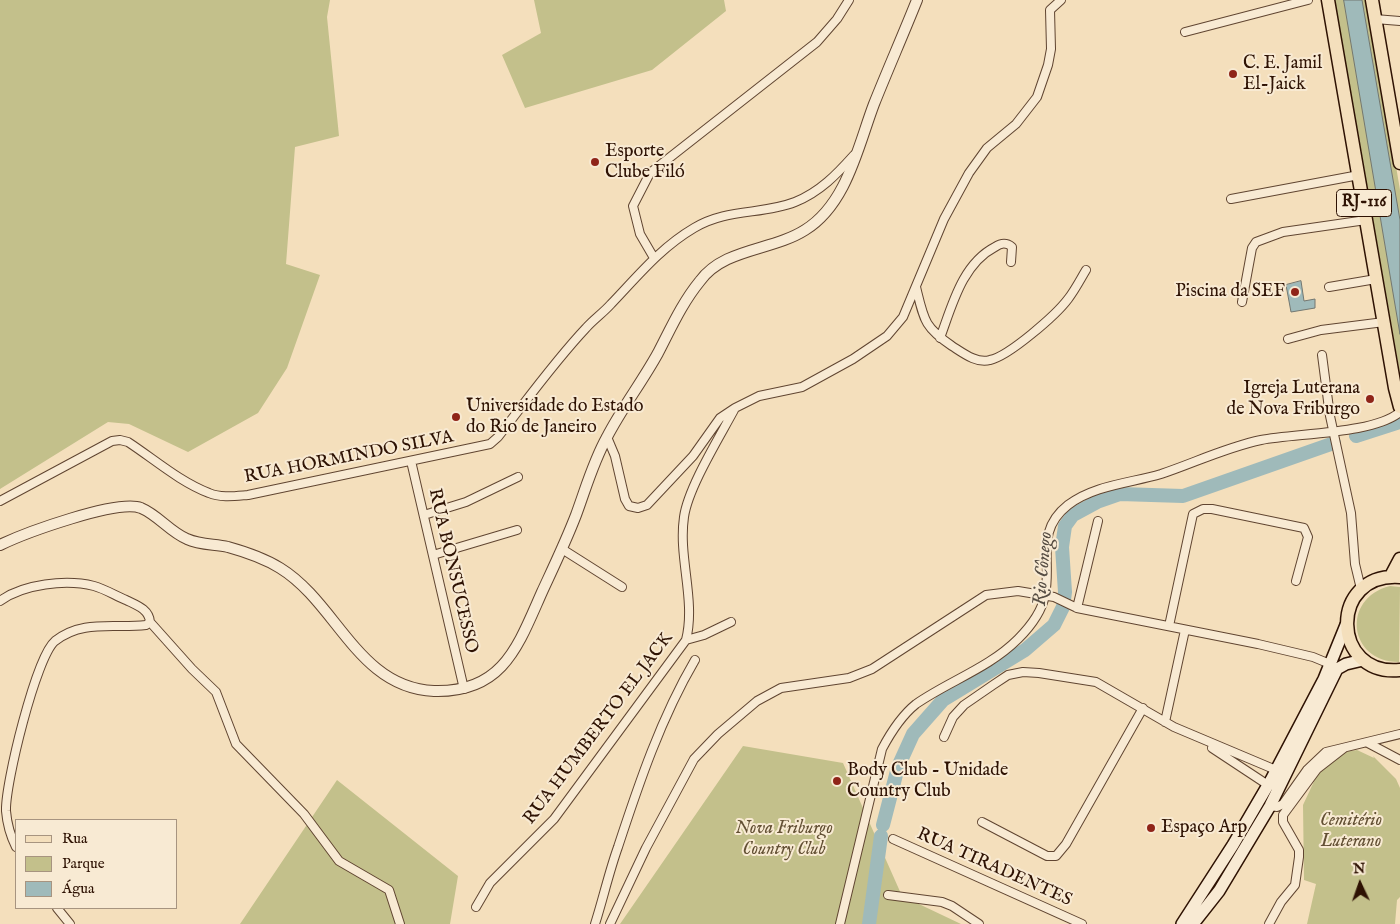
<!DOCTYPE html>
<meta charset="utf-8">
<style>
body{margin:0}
#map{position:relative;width:1400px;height:924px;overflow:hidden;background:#f4dfbc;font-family:"IM FELL English",serif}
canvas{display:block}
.legend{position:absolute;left:15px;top:819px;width:162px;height:90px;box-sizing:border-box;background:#f8ead3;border:1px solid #a79480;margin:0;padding:6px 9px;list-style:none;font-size:15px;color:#2e1203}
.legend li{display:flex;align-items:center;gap:10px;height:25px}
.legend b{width:25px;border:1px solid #a79480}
.north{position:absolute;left:1335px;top:859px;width:50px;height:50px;-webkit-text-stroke:4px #f8ead3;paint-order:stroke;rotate:357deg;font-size:14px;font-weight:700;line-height:20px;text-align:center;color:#2e1203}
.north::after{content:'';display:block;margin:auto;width:18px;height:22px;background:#2e1203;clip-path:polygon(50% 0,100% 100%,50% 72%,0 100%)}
</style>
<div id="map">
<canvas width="1400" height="924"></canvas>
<ul class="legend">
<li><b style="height:6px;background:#f4dfbc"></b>Rua</li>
<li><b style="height:14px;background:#c3c08b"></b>Parque</li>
<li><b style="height:14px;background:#9fbaba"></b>Água</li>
</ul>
<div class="north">N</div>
</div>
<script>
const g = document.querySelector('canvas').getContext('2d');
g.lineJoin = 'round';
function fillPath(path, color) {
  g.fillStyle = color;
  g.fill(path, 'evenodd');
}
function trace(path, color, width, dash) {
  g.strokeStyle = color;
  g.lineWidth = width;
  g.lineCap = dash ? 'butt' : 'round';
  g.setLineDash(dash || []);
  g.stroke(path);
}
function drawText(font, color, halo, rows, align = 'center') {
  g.font = font + ' "IM FELL English",serif';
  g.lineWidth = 4;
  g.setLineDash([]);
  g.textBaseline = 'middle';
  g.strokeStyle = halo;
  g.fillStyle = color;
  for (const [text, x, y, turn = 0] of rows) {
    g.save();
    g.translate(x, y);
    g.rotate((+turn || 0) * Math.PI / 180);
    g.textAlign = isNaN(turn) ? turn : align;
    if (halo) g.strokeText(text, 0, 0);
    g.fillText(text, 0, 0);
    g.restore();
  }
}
fillPath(new Path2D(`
 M 0,0 L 330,0 L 327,17 L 339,136 L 295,147 L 286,264 L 320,275 L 287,368 L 258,413 L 188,452 L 129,424 L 108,422 L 0,489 Z
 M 534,0 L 724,0 L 726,11 L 652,70 L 525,108 L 502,55 L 541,33 Z
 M 1335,0 L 1368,0 L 1400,190 L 1400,374 Z
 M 1390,586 L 1400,587 L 1399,662 C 1348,662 1341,598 1390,586 Z
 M 743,746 L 843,763 L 902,896 L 961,924 L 620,924 Z
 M 1357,750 L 1374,758 L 1373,756 L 1396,779 L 1400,788 L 1400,897 L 1397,900 L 1395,924 L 1307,924 L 1316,884 L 1304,880 L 1303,805 L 1317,775 L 1338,753 Z
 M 337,780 L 458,876 L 450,924 L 240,924 Z`), '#c3c08b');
const water = new Path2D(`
 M 1344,0 L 1362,0 L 1400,220 L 1400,334 Z
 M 1301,281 L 1304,301 L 1315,299 L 1315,308 L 1291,312 L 1286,285 Z`);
fillPath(water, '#9fbaba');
trace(water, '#727771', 1);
trace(new Path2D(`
 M 1356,436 L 1400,422
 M 883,825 L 898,767 L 913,734 L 943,700 L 1025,650 L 1054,625 L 1063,607 L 1065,592 L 1062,547 L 1065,526 L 1073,515 L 1097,502 L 1120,494 L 1183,496 L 1334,443
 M 869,924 L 881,836`), '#9fbaba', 14);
const minor = new Path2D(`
 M 1375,19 L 1400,21
 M 1185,32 L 1308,0
 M 1231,199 L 1359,175
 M 654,258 L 640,234 L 633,206 L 650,173 L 817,42 L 837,19 L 849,0
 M 916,287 C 924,320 924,327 952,346 C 963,353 977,364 990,360 C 1009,356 1056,315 1068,299 C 1075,290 1080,280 1086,270
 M 1329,287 L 1376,279
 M 1242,302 L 1252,248 L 1256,242 L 1283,232 L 1366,220
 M 940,338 C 952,306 962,264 995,247 C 1001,243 1006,242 1012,247 L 1011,262
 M 1288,339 L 1321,330 L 1384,322
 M 1322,355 L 1330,416 L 1351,513 L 1355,564 L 1361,589
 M 607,437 L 615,456 L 625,499 L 629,506 L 638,508 L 647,505 L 693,456 L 720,418 L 735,408 L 759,396 L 802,387 L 853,359 L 887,336 L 903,317 L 944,219 L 969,173 L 987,148 L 1016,124 L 1037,97 L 1048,65 L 1051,49 L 1050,10 L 1061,0
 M 411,461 L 464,689
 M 0,501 L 112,441 L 120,440 L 128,442 C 154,459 180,482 209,493 C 221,498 235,496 248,495 L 490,444 L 498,437 C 527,400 554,362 586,328 C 594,319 603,313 611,304 C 637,277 660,248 694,228 C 727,208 762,215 795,202 C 820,192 837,174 854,155
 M 424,515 L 466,502 L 518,477
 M 562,549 L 622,587
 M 433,555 L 517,530
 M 0,601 C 23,584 66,579 94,586 C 105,589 116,596 126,600 C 136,605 149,609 150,622 L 146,625 C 114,629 83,619 55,641 C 36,657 5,784 6,811 C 7,823 11,837 16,847
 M 1077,608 L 1098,521
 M 150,622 L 192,669 L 216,692 L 236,744 L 304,814 L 339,861 L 389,890 L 400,924
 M 1169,626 L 1193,514 L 1203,509 L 1212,509 L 1304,528 L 1308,537 L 1296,581
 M 686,640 L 704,635 L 731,622
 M 1165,722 L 1185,630
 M 944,737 L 953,717 L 964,705 L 993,685 L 1008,675 L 1023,672 L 1039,673 L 1096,682 L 1174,727 L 1276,770
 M 1368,743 L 1400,760
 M 1212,748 L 1268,785
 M 1270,806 L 1277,807 L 1283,804 L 1307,770 L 1326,752 L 1400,734
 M 982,822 L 1047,856 L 1056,856 L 1066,844 L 1143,708
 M 893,839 L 1082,924
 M 888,895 L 942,902 L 952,906 L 979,924
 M 476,907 L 490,883 L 554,819 L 686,640 C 696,600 678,558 684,517 C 688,488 719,438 734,410
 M 57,908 L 70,924
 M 595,924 C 603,899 609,872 618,847 C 639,783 661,718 695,660
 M 610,924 L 646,848 L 694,759 L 718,734 L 757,701 L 781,688 L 849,678 L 872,669 L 986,595 L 1018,591 L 1054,597 L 1077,608 L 1258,644 L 1313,657 L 1330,664
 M 840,924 L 882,749 C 891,732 901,716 916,704 C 949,681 989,668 1018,639 C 1029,628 1042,611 1045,595 C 1052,560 1035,531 1068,505 C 1094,485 1131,483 1161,474 C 1194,463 1227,447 1261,440 C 1297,433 1374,434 1400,412
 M 1269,924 L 1281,902 L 1295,885 L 1299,857 L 1299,850 L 1283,822 L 1283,815 L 1317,769 L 1344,748`);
const tertiary = new Path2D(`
 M 0,545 C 25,533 117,499 141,508 C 158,515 170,532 187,539 C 200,545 214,544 228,547 C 246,552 264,558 280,568 C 337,603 358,688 434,691 C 503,693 518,646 542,592 C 554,566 566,541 576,515 C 586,488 593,462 607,437 C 622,408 642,382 658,353 C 671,328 682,303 700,281 C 724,248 772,251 805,230 C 847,204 858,146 874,104 C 888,69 903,35 917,0`);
const secondary = new Path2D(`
 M 1182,924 L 1233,845 L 1271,780 L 1324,679 L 1346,625
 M 1193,924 L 1219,891 L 1270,806 L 1337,669 L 1346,664 L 1363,660`);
const primary = new Path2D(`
 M 1328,0 L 1395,388 L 1400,407
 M 1372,0 L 1400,163
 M 1391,576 L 1400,559
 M 1400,577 C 1328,572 1331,677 1400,670`);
trace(minor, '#604531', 10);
trace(tertiary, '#604531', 12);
trace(secondary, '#2e1203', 14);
trace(primary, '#2e1203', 15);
trace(minor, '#f8ead3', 8);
trace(tertiary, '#f8ead3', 10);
trace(secondary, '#f8ead3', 11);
trace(primary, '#f4dfbc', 12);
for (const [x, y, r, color] of [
 [1233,74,5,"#8f2418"],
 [595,162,5,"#8f2418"],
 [1295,292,5,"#8f2418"],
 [1370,399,5,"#8f2418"],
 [456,417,5,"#8f2418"],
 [837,781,5,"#8f2418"],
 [1151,828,5,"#8f2418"]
]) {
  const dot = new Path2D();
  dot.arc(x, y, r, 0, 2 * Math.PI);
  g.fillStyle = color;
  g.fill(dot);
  trace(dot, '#f8ead3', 2);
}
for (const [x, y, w] of [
 [1364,203,55]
]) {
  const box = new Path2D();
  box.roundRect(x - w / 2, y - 13.5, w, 27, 4);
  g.fillStyle = '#f8ead3';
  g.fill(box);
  trace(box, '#2e1203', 1);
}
drawText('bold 16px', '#2e1203', null, [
 ["RJ-116",1364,203]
]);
drawText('18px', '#2e1203', '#f8ead3', [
 ["C. E. Jamil",1243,64],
 ["El-Jaick",1243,85],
 ["Esporte",605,152],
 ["Clube Filó",605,173],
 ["Piscina da SEF",1285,292,"right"],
 ["Igreja Luterana",1360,389,"right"],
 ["de Nova Friburgo",1360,410,"right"],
 ["Universidade do Estado",466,407],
 ["do Rio de Janeiro",466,428],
 ["Body Club - Unidade",847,771],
 ["Country Club",847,792],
 ["Espaço Arp",1161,828]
], 'left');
drawText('18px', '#2e1203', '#f8ead3', [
 ["RUA HORMINDO SILVA",349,458,-11],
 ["RUA BONSUCESSO",452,571,77],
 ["RUA HUMBERTO EL JACK",599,729,-53],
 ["RUA TIRADENTES",994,868,24]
]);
drawText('italic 18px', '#624f33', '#f8ead3', [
 ["Cemitério",1351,821],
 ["Luterano",1351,842],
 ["Nova Friburgo",784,829],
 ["Country Club",784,850]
]);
drawText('italic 19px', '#564d43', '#f8ead3', [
 ["Rio Cônego",1044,569,-85]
]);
</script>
